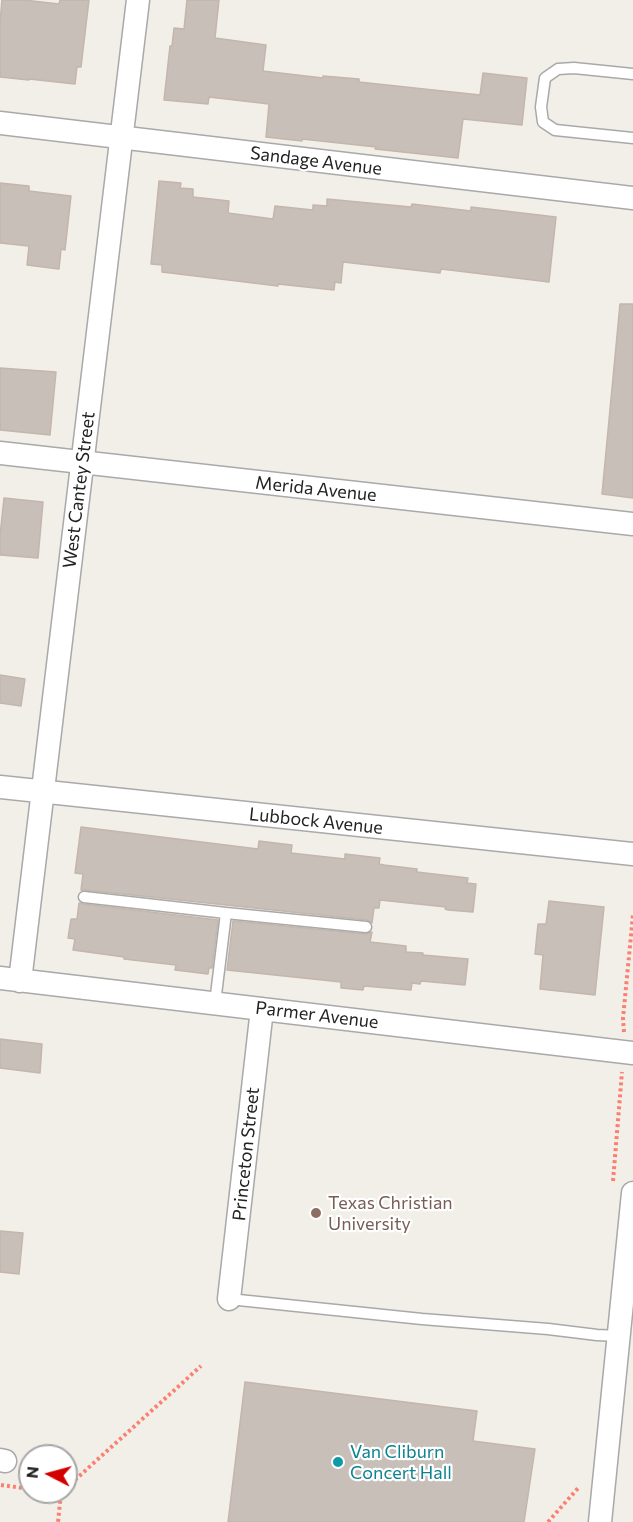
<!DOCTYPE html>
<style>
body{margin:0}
#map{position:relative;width:633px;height:1522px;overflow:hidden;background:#f2efe9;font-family:Commissioner,sans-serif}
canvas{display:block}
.north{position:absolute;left:18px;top:1444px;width:60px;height:60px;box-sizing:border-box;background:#fff;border:2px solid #a7a7a7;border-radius:50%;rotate:276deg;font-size:16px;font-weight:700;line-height:24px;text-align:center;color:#222}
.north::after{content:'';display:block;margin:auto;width:21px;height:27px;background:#d40000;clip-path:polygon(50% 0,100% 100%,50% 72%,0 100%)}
</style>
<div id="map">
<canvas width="633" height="1522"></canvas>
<div class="north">N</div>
</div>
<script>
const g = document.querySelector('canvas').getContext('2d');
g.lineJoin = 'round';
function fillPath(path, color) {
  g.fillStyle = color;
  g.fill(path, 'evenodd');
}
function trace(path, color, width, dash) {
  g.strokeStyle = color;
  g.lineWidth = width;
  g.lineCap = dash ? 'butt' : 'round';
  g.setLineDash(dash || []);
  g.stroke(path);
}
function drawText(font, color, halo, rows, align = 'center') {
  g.font = font + ' Commissioner,sans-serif';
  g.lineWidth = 4.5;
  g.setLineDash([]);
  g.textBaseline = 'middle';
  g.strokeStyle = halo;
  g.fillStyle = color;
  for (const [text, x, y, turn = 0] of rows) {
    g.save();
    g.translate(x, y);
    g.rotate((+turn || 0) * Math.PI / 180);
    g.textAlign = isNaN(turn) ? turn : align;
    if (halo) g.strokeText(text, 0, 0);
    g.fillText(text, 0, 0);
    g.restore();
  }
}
const building = new Path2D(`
 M 2,0 L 24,0 L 59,4 L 60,0 L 89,0 L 81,67 L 77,67 L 75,84 L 29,79 L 29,80 L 0,77 L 0,22 Z
 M 187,0 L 219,0 L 215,38 L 266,45 L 263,71 L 323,78 L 323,76 L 359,79 L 359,82 L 480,95 L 483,73 L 527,78 L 522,125 L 463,119 L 458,158 L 375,149 L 376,147 L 302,139 L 302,141 L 266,137 L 269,104 L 209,97 L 208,104 L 164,100 L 170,46 L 172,46 L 174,28 L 184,29 Z
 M 159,181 L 181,183 L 180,188 L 193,189 L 193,197 L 229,201 L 228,213 L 273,219 L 275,206 L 313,210 L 313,205 L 327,206 L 327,199 L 411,207 L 412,204 L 471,211 L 471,207 L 556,217 L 549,282 L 441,269 L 440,273 L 343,262 L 341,283 L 335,282 L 334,290 L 278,284 L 278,286 L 162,272 L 162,265 L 151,264 Z
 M 0,183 L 29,186 L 29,191 L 71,196 L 65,250 L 61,249 L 59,269 L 27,265 L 29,246 L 0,243 Z
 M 620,304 L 633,304 L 633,498 L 602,494 Z
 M 0,368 L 56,372 L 50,435 L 0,430 Z
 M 4,498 L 43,502 L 38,558 L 0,555 L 0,536 Z
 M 0,675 L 25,679 L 21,706 L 0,703 Z
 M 81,827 L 258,849 L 259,841 L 292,845 L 291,853 L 345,859 L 345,854 L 380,858 L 379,864 L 384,865 L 417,869 L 417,872 L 468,878 L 467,883 L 476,884 L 473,912 L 448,910 L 445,909 L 446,907 L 380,900 L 379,908 L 374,908 L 372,923 L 367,920 L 85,890 L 81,890 L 83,874 L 75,873 Z
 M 549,901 L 604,907 L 595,995 L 540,989 L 543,955 L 535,954 L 538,924 L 546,924 Z
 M 79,903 L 83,904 L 218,920 L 212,968 L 209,968 L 208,974 L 175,970 L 176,965 L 124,959 L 124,957 L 73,950 L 75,939 L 68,938 L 71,919 L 77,919 Z
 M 233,921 L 365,934 L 372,932 L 370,942 L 406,946 L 406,952 L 423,953 L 423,955 L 468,959 L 465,985 L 421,981 L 420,984 L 412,983 L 411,990 L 364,986 L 363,990 L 341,988 L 341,982 L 227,970 Z
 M 0,1039 L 42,1044 L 40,1073 L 0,1068 Z
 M 0,1231 L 23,1233 L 19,1274 L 0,1272 Z
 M 245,1382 L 477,1411 L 473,1441 L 535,1449 L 524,1522 L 228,1522 Z`);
fillPath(building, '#c7bfb8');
trace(building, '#c4b6ab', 1.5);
const service = new Path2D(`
 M 633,74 L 574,68 L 558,69 L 545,78 L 541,107 L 543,122 L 555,130 L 633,138
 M 84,897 L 226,913 L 215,1003
 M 226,913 L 366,927
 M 229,1299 L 422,1319 L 548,1329 L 597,1335 L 619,1336`);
const minor = new Path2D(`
 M 0,123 L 633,198
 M 0,453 L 633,524
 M 0,787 L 633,854
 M 0,978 L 633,1053
 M 20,981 L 138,0
 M 229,1299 L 262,1009
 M 0,1460 L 5,1461
 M 600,1522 L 633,1193`);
trace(service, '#a9a9a9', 13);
trace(minor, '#a9a9a9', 25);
trace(new Path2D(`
 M 624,1032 L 623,1018 L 633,915
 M 613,1181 L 622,1072
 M 1,1485 L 30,1489
 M 66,1488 L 201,1366
 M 57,1492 L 61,1493 L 58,1522
 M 548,1522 L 579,1487`), '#fa8072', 4, [3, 3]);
trace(service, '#fff', 10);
trace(minor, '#fff', 22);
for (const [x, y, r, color] of [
 [316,1213,6,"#8d6e63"],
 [338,1462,6,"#0f9aa8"]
]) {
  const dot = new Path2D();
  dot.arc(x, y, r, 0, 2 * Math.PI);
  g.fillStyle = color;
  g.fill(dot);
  trace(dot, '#fff', 2);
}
drawText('18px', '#222', '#fff', [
 ["Sandage Avenue",316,161,7],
 ["Merida Avenue",316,489,6],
 ["West Cantey Street",79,490,-83],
 ["Lubbock Avenue",316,821,6],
 ["Parmer Avenue",317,1015,7],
 ["Princeton Street",246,1154,-84]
]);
drawText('18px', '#785e54', '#fff', [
 ["Texas Christian",328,1203],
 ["University",328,1224]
], 'left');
drawText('18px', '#0d838f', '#fff', [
 ["Van Cliburn",350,1452],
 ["Concert Hall",350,1473]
], 'left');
</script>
